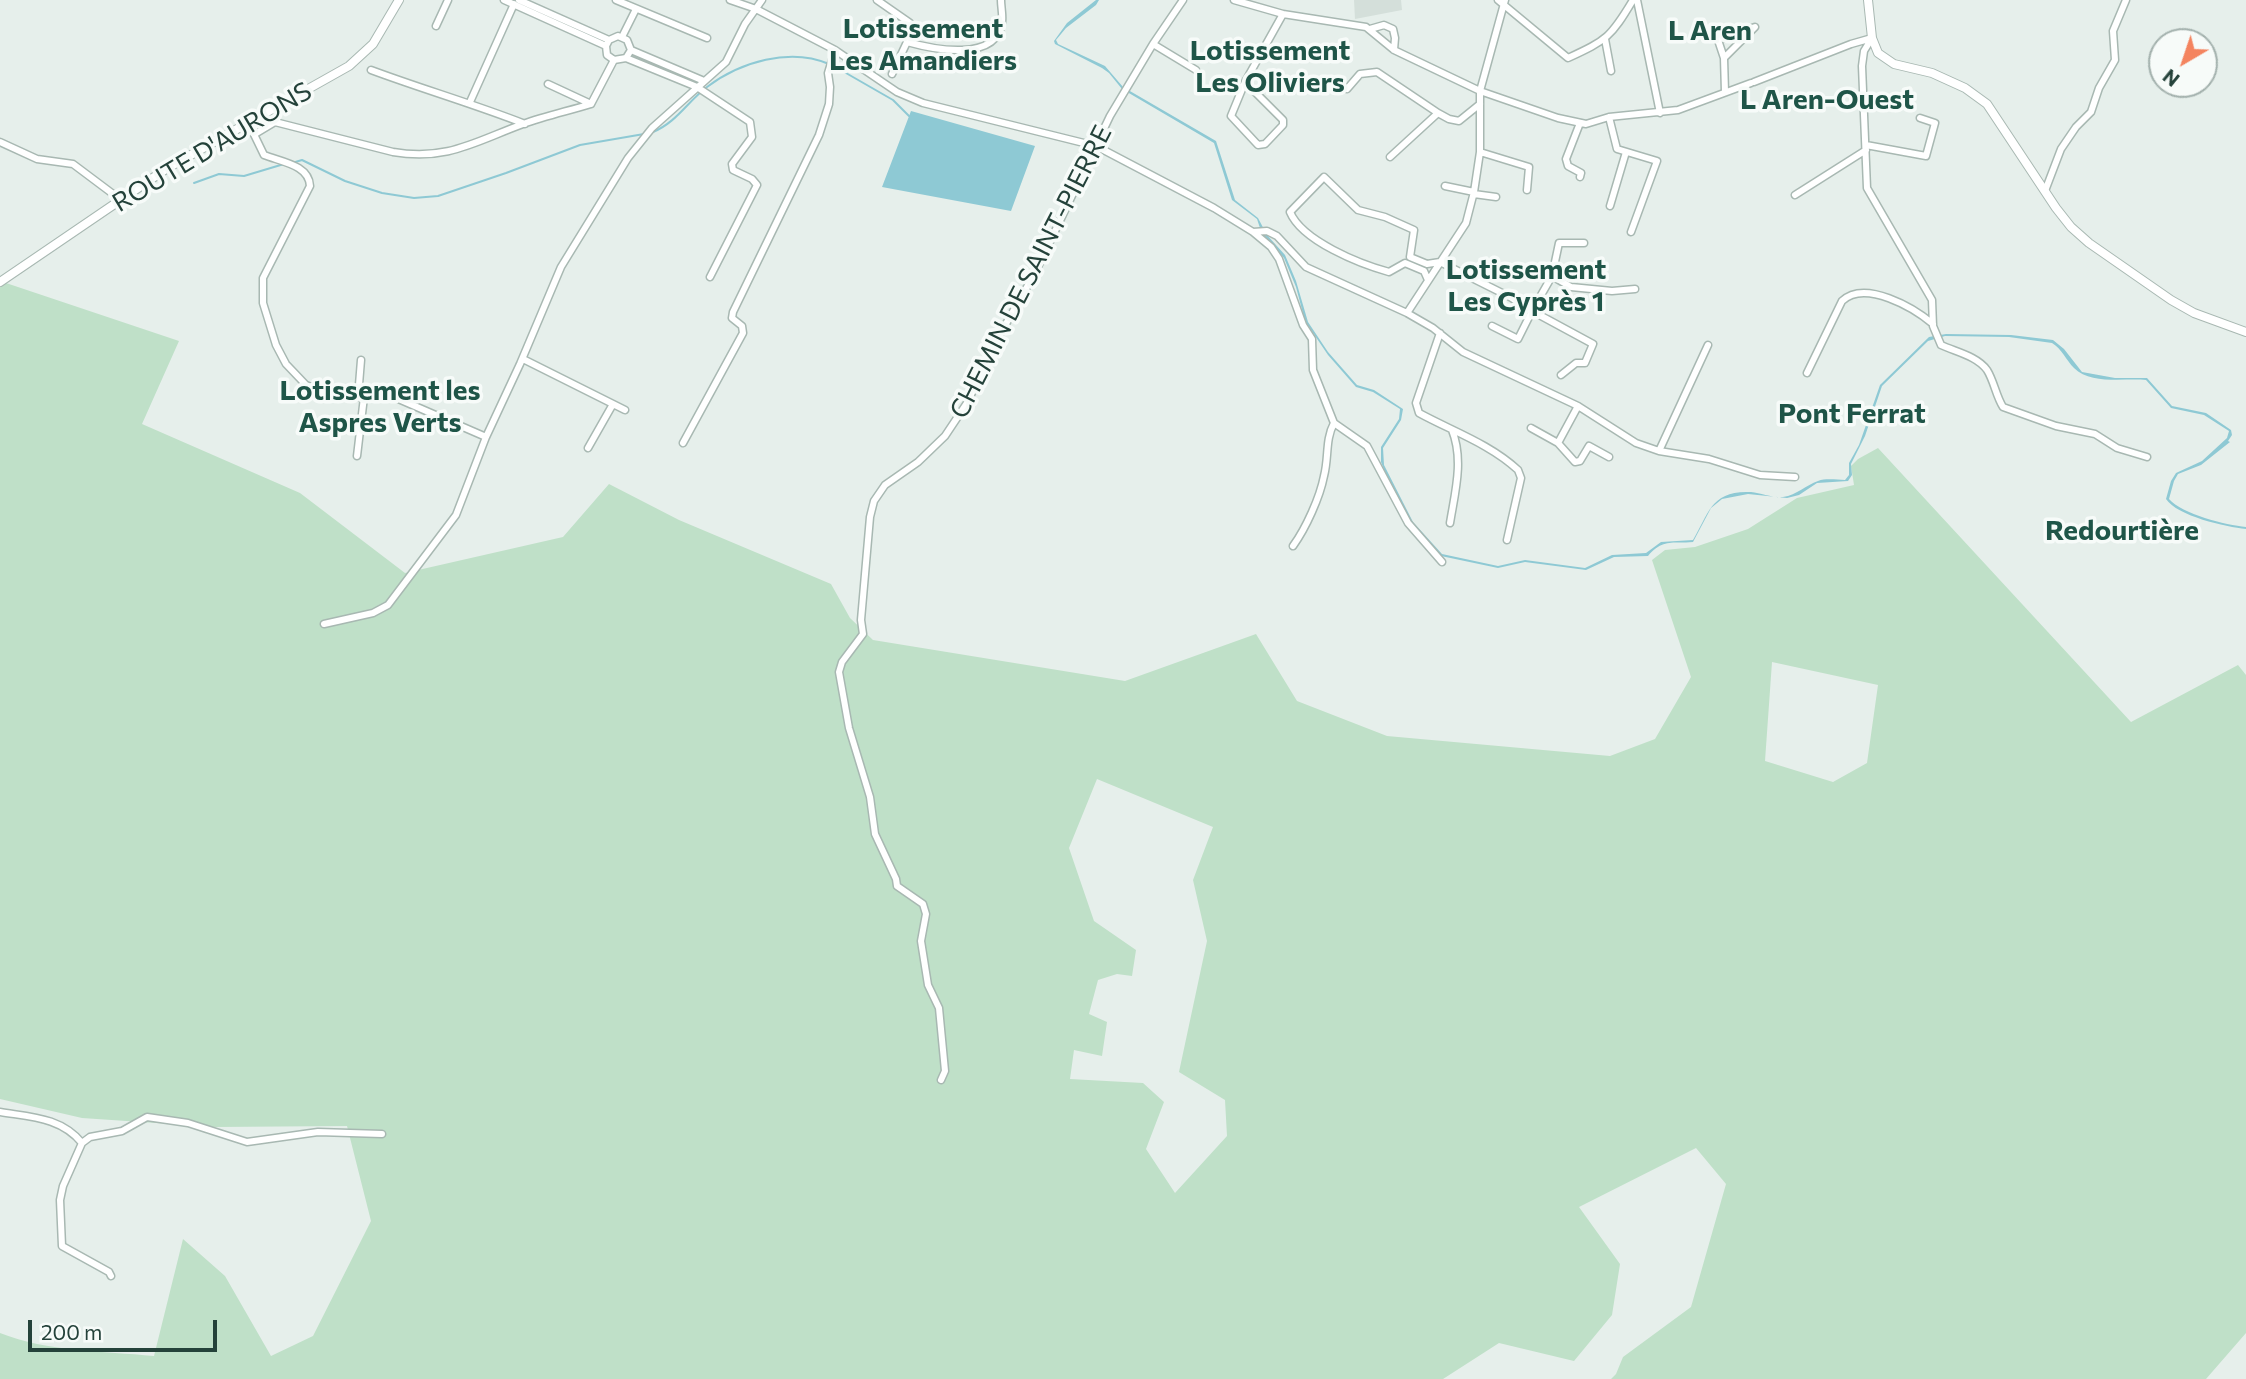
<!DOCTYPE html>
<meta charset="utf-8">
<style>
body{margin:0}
#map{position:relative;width:2246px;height:1379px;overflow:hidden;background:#e6efeb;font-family:Commissioner,sans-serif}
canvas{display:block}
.north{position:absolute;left:2148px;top:28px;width:70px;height:70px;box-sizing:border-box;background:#f7fbf9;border:2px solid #a3b1ad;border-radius:50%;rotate:219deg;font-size:19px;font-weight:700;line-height:28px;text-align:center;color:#24423a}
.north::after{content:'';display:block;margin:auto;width:24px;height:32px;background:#f4845f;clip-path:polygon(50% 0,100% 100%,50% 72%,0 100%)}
.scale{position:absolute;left:28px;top:1320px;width:189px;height:32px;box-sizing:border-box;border:4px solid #24423a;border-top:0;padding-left:9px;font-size:21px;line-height:24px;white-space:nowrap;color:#24423a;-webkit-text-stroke:5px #f7fbf9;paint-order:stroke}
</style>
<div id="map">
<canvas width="2246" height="1379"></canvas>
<div class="north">N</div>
<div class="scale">200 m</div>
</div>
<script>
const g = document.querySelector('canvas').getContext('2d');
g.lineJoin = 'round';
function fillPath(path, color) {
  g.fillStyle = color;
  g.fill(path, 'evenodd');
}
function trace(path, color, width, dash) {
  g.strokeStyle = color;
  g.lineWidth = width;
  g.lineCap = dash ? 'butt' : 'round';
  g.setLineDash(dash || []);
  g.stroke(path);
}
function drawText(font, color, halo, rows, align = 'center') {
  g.font = font + ' Commissioner,sans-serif';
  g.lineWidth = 7;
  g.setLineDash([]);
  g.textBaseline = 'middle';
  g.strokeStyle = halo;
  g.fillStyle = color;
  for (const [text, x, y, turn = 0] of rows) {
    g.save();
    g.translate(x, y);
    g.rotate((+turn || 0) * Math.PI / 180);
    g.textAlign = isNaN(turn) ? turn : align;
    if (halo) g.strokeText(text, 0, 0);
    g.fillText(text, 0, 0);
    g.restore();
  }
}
fillPath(new Path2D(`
 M 1354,0 L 1401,0 L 1402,10 L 1355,19 Z`), '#d4dfda');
fillPath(new Path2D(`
 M 0,281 L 179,341 L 142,424 L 300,493 L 405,573 L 563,537 L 609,484 L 679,520 L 831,584 L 850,618 L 873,640 L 1125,681 L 1256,634 L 1297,701 L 1387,736 L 1610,756 L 1655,739 L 1691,677 L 1652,560 L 1665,550 L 1695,547 L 1748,529 L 1797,498 L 1854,485 L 1851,466 L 1858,459 L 1878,448 L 2131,722 L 2238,665 L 2246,675 L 2246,1333 L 2206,1379 L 1611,1379 L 1616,1374 L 1623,1357 L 1691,1307 L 1726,1184 L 1696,1148 L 1579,1207 L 1620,1264 L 1612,1315 L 1574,1361 L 1499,1343 L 1443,1379 L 0,1379 L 0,1333 C 48,1352 103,1351 154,1356 L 183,1239 L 225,1276 L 271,1356 L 313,1336 L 371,1221 L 347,1126 L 215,1127 L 82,1118 L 0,1099 ZM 1772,662 L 1878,685 L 1867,763 L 1833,782 L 1765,761 ZM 1097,779 L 1213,827 L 1193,880 L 1207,941 L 1179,1072 L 1225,1100 L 1227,1136 L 1175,1193 L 1146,1149 L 1164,1102 L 1143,1083 L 1070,1079 L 1074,1050 L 1102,1056 L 1107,1022 L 1089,1014 L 1098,980 L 1117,974 L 1132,976 L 1136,950 L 1094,921 L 1069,848 Z`), '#bfe0c8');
fillPath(new Path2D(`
 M 1096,0 L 1099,0 L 1096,5 L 1066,28 L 1056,40 L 1058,44 L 1105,66 L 1123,87 L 1216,141 L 1235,200 L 1258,218 L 1267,235 L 1285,255 L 1296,281 L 1308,322 L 1328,352 L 1357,385 L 1374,390 L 1403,409 L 1401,420 L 1383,448 L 1384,465 L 1413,522 L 1442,554 L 1498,566 L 1525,560 L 1585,568 L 1612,555 L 1646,553 L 1661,542 L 1693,540 C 1709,513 1711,490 1751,492 C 1761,493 1773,498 1783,497 C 1797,495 1806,485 1818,481 C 1826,478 1837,480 1845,480 L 1849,475 L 1849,463 L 1859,445 L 1880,385 L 1929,337 L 1946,334 L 2011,335 L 2053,340 L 2064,349 L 2082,372 L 2115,378 L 2147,378 L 2172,406 L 2206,413 L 2231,430 L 2232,435 L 2228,441 L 2230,442 L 2201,465 L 2178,474 L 2174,481 L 2169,499 C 2182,514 2226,525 2246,527 L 2246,529 C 2226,527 2177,516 2166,499 L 2171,481 L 2176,473 L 2202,461 L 2227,438 L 2229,431 L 2204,415 L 2171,408 L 2146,380 C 2124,378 2091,385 2074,368 C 2066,360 2062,349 2052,343 L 2009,337 L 1945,336 L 1928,341 L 1882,386 L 1865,436 L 1851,464 L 1852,475 L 1848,481 L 1817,483 L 1799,495 L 1787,498 L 1748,494 L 1722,499 L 1711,508 L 1693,542 C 1673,544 1663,538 1648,556 L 1614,557 L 1586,570 L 1525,562 L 1498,568 L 1441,556 L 1425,541 L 1408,518 L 1386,475 L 1381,462 L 1381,447 L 1399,419 L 1400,409 L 1373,392 L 1356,387 L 1328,355 L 1305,321 L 1296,287 L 1284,258 L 1262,234 L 1257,219 L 1232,200 L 1214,143 L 1122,89 L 1109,73 L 1102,68 L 1055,44 L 1054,41 L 1067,23 Z
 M 911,111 L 1035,146 L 1011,211 L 882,187 Z`), '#8ec9d4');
trace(new Path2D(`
 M 832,65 L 893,100 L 909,116
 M 653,132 C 677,122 687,102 707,87 C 740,62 790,47 829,64
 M 292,163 L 302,160 L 345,181 L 382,193 L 414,198 L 438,196 L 506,173 L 580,145 L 644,134
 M 194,183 L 219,174 L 244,176 L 284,164`), '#8ec9d4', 2);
const minor = new Path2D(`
 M 504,0 L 606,46 L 607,55 L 614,60 L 626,58 L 631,50 L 627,40 L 618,36 L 609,40 L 606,46
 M 519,0 L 609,40
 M 616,0 L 707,38
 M 730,0 L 756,9 L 835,50 L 897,92 L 923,103 L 1096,146 L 1214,208 L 1253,232 L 1267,231 L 1277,236 L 1306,267 L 1407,313 L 1433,328 L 1463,352 L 1578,406 L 1636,443 L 1659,451 L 1709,459 L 1760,475 L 1795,477
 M 877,0 L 910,23 L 907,42 C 932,49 997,63 1002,22 C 1003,15 1001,7 1001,0
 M 1234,0 L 1283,14 L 1366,27 L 1394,50 L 1480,91 L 1558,118 L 1586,124 L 1609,117 L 1678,110 L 1751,83
 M 1498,0 L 1568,58 C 1607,40 1611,37 1633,0
 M 1637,0 L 1660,113
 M 436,26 L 448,0
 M 1370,29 L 1384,25 L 1393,29 L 1395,38 L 1394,50
 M 622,37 L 636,9
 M 1872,38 L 1864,51 L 1862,66 L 1867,188 L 1932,300 L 1933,326 L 1941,345 C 1956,352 1977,356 1987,370 C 1994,381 1996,396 2003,407 L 2056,426 L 2095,434 L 2117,448 L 2147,457
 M 1605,39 L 1611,71
 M 1153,44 L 1196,70
 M 631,50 L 704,81
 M 626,58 L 697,87 L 750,122 L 752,137 L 732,164 L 733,170 L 752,179 L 757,185 L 710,277
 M 1724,58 L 1718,40 L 1755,27 L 1724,58 L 1725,92
 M 371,70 C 422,89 474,104 525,124
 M 892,74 L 907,42
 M 1245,82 L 1283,120 L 1283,125 L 1265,144 L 1258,145 L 1231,116 L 1245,82 L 1283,14
 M 1754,82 L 1851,44 L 1872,38
 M 548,84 L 591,104
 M 1347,89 L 1360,74 L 1377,72 L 1438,113
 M 470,102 L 514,4
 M 1609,117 L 1617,149 L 1657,161 L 1631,232
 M 248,122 L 264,155 C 282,162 309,165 310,186 L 263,278 L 263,303 L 276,345 L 286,364 L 306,385 L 329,395 L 394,397 L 486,437
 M 275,122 L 393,152 C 447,161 474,142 523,124 C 545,116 568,111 591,104 L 614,60
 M 1580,123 L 1566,159 L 1568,166 L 1581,173 L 1580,177
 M 255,134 L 275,122
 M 0,142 L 37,159 L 73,164 L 121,200
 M 1866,145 L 1926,156 L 1935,123 L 1920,118
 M 1480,152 L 1529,167 L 1527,190
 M 1390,157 L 1438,113 L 1449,119 L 1459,121 L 1480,104
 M 1445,186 L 1474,192
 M 2045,191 L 2061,149 L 2076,127 L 2091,112 L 2099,88 L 2115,60 L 2113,31 L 2126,0
 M 1474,194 L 1496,197
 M 1795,195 L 1866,150
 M 1610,206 L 1626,152
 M 1253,232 L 1271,247 L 1279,259 L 1303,325 L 1312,339 L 1313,370 L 1334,423 L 1367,446 L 1408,523 L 1442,562
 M 1552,276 L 1571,287 L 1612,291 L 1635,289
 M 1428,280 L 1424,271 L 1405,263 L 1389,272 C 1360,264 1302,241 1290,212 L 1324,177 L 1358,210 L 1385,217 L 1414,230 L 1410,257 L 1427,264 L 1440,262 L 1510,297 L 1532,311 L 1552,276 L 1559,243 L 1584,243
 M 1407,313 L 1466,223 L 1474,192 L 1480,152 L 1480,91 L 1505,0
 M 1492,326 L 1518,339 L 1532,311 L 1593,344 L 1585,363 L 1576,363 L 1561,375
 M 1440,333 L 1416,403 L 1419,413 C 1452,431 1490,444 1518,470 L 1521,478 L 1507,540
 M 523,359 L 625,410
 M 1807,373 L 1842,301 C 1865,279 1914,308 1933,324
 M 358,397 L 361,360
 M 1531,428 L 1558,443 L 1578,406
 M 683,443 L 743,333 L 742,326 L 732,318 L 733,312 L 819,135 L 829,104 L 830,87 L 828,73 L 835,50
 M 1558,443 L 1575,462 L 1580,461 L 1589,446 L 1609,457
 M 588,448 L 613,404
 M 1659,451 L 1708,345
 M 357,456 L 364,397
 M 1450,523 C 1455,492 1464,460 1452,430
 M 1293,546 C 1306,528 1320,497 1324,476 C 1329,457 1325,440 1334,423
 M 324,624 L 373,613 L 388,605 L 456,515 L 486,437 L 520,364 L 561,267 L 628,158 L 652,128 L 726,62 L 745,24 L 762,0
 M 941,1080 L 945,1071 L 939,1008 L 928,985 L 921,941 L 926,914 L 923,904 L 897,886 L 896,879 L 875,834 L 870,797 L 849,728 L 839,672 L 842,662 L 863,634 L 861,620 L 870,517 L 874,501 L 885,485 L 918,462 L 945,436 L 967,403 L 999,336 L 1035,273 L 1110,116 L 1153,44 L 1183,0
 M 0,1112 C 30,1117 61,1117 82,1143 L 63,1186 L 60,1200 L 62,1246 L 109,1272 L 111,1276
 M 82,1143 L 90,1137 L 122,1131 L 147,1117 L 188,1123 L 247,1142 L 318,1132 L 382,1134`);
const tertiary = new Path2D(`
 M 1868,0 L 1872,38 L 1878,53 L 1894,64 L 1932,73 L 1965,88 L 1987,104 L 2056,208 L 2071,227 L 2089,243 L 2171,300 L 2194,313 L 2246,332
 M 0,282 L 166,169 L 349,66 L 373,44 L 399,0`);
trace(minor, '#a8b8b2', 9);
trace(tertiary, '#a8b8b2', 10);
trace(minor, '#fff', 6);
trace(tertiary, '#fff', 8);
drawText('26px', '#24423a', '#f7fbf9', [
 ["ROUTE D'AURONS",212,147,-31],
 ["CHEMIN DE SAINT-PIERRE",1031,272,-63]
]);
drawText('bold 28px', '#1f5548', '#f7fbf9', [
 ["Lotissement",923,29],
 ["Les Amandiers",923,61],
 ["L Aren",1710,31],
 ["Lotissement",1270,51],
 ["Les Oliviers",1270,83],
 ["L Aren-Ouest",1827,100],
 ["Lotissement",1526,270],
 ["Les Cyprès 1",1526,302],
 ["Lotissement les",380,391],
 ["Aspres Verts",380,423],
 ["Pont Ferrat",1852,414],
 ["Redourtière",2122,531]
]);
</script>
